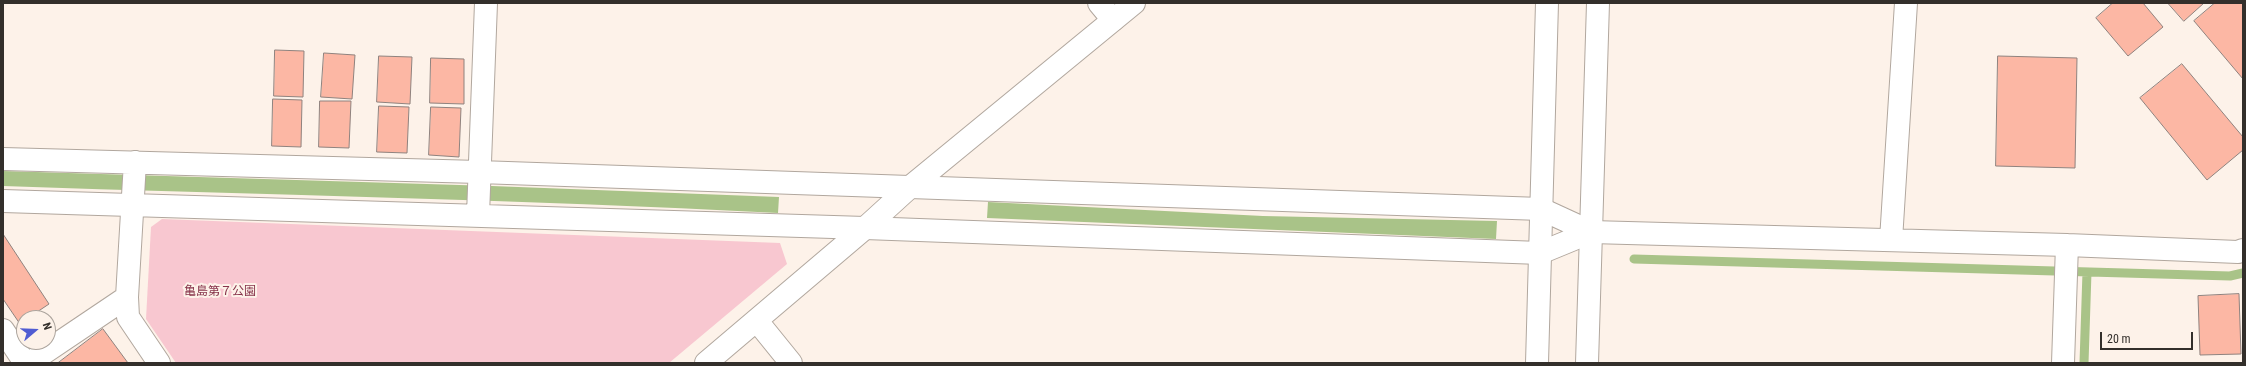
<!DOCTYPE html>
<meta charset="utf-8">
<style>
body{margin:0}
#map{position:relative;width:2246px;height:366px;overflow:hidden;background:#fdf2e9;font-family:"Roboto Condensed",sans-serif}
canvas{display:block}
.frame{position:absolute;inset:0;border:4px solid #332f2b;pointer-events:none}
.north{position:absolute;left:16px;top:310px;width:40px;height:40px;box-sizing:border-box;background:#fdf2e9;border:1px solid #aca49d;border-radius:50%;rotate:71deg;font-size:11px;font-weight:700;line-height:16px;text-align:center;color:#332f2b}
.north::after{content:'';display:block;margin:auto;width:14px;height:18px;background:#505cd2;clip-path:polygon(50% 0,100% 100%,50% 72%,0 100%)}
.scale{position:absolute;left:2100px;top:332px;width:93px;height:18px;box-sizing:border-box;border:2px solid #332f2b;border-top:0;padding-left:5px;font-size:12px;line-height:14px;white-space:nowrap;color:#332f2b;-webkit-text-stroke:3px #fdf2e9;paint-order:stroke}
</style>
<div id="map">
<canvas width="2246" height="366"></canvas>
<div class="frame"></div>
<div class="north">N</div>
<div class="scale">20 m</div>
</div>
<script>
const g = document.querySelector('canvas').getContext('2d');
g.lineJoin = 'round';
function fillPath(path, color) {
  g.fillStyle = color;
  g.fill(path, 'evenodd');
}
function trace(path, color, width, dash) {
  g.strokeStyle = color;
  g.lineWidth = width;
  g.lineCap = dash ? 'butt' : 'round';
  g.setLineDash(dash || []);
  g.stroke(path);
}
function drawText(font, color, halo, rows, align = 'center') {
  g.font = font + ' "Roboto Condensed","Noto Sans JP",sans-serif';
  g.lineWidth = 4;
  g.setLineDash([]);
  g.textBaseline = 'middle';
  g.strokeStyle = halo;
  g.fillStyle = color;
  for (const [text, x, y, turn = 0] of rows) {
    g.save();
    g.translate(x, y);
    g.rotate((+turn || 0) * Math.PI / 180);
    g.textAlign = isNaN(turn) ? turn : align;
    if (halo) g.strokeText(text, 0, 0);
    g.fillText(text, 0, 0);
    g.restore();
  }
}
fillPath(new Path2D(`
 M 162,219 L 780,243 L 787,264 L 669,363 L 176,363 L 146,319 L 151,227 Z`), '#f8c7d0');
fillPath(new Path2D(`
 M 3,171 L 492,186 L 779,197 L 778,213 C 520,199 261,195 3,186 Z
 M 988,202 L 1263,216 L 1497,221 L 1496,239 L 987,218 Z`), '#a9c388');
trace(new Path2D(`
 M 1634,259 L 2230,276 L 2243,273
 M 2084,363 L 2087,272`), '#a9c388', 9);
const building = new Path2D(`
 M 2113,3 L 2143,3 L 2163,27 L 2128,56 L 2096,18 Z
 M 2168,3 L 2204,3 L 2184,21 Z
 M 2215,3 L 2243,3 L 2243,79 L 2194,21 Z
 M 275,50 L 304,51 L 303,97 L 274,96 Z
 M 324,53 L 355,55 L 352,99 L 321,97 Z
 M 379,56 L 412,57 L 410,104 L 377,102 Z
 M 1998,56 L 2077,58 L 2075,168 L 1996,166 Z
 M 431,58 L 464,59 L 464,104 L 430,103 Z
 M 2182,64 L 2243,137 L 2243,150 L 2207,180 L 2140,98 Z
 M 273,99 L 302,100 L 301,147 L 272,146 Z
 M 320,101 L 351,101 L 349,148 L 319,147 Z
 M 379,106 L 409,107 L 407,153 L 377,152 Z
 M 431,107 L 461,108 L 459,157 L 429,155 Z
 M 3,234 L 49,304 L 28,318 L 24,318 L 24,321 L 20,324 L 3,299 Z
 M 2239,294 L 2241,354 L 2200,355 L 2198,296 Z
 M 103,329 L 128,363 L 58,363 Z`);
fillPath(building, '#fcb7a4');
trace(building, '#8f827e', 1);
const street = new Path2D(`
 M 1099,3 L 1113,20
 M 3,159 L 479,172 L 1541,209 L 1591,232 L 2067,245 L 2238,252 L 2243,250
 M 135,162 L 127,297 L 128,317 L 159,363
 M 3,201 L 865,228 L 1540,253 L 1591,232
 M 478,215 L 486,3
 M 1891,240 L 1906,3
 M 757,321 L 791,363
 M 3,330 L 25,363
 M 29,363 L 127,297
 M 2063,363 L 2067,245`);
const secondary = new Path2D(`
 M 706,363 L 865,228 L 910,187 L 1134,3
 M 1537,363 L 1547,3
 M 1587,363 L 1598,3`);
trace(street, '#b1a79e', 24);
trace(secondary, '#b1a79e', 24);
trace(street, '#fff', 22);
trace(secondary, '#fff', 22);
drawText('12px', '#87344b', '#fdf2e9', [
 ["亀島第７公園",220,292]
]);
</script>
